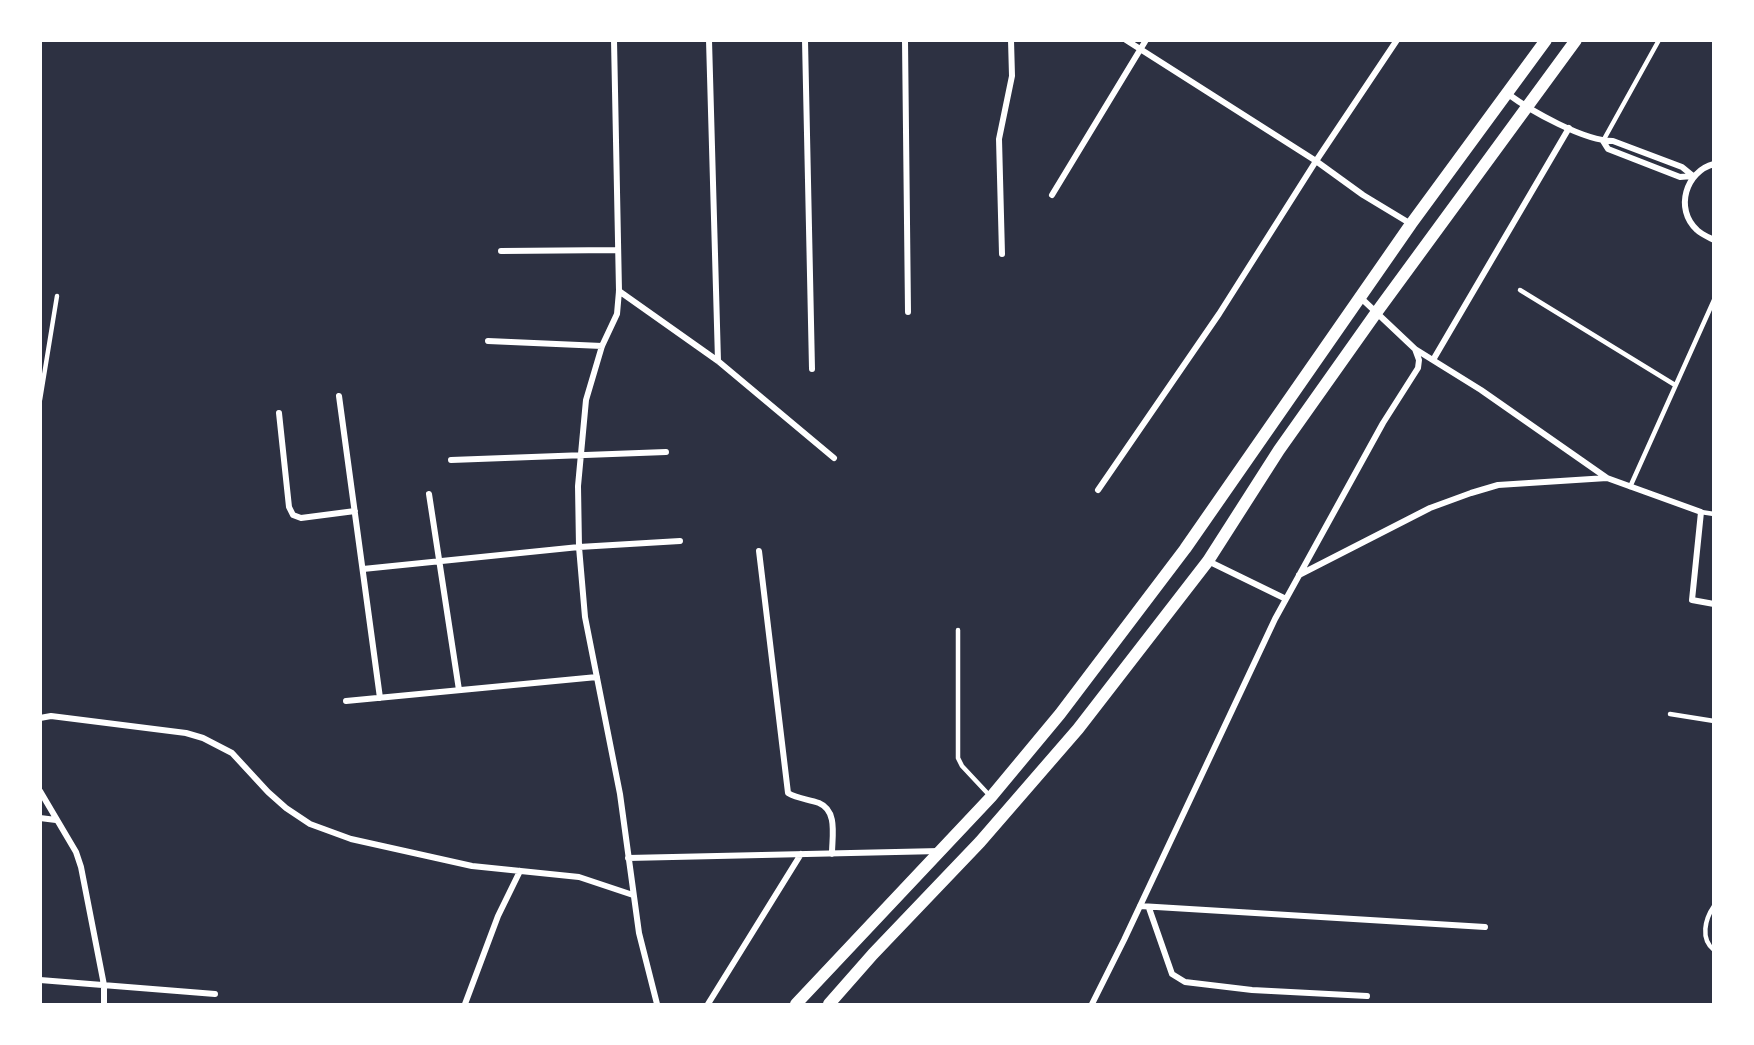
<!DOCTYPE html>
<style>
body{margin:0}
#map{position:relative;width:1754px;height:1045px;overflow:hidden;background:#2d3142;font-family:Figtree,sans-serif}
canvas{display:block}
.frame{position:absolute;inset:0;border:42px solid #fff;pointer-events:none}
</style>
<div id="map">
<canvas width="1754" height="1045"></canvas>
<div class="frame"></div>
</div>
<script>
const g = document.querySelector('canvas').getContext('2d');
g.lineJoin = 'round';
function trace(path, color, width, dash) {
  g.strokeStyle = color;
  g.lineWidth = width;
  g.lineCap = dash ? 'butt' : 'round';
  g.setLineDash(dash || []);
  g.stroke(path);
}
trace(new Path2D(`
 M 1603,141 L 1659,40
 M 1520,290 L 1675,385
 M 40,400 L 57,296
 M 1630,487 L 1714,300
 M 1701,512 L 1714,514
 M 958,630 L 958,758 L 962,766 L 991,797
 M 1670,714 L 1714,721
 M 1714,906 C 1705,919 1700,939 1714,950`), '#fff', 4.5);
trace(new Path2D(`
 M 614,40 L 619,291 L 617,314 L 602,346 L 586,400 L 578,486 L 579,547 L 585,617 L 620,794 L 639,933 L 657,1004
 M 709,40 L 718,361
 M 805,40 L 812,369
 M 905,40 L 908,312
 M 1126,40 L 1316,161 L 1363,195 L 1411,224
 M 1508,94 C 1531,111 1584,141 1613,141 L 1682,167 L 1693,176
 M 1603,141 L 1608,149 L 1680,177 L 1692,176
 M 1714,164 C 1686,171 1674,209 1697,230 C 1701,234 1708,237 1714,240
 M 1052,195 L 1146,40
 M 501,251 L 618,250
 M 1002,254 L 999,139 L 1012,76 L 1011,40
 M 619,291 L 718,361 L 834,458
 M 488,341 L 602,346
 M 1415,349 L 1481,390 L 1607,478 L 1701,512 L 1692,600 L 1714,604
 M 1433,360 L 1569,128
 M 339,396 L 380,698
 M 279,413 L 289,507 L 293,515 L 301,518 L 355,511
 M 451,460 L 666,452
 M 1098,490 L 1219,314 L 1316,161 L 1397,40
 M 429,494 L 459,690
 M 759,551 L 788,793 C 798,799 808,799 819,803 C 838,811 832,836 832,854
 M 1208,561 L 1286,599
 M 363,569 L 579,547 L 680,541
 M 1299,575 L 1430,508 L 1471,493 L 1498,485 L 1607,478
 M 346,701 L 597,677
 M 40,718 L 51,716 L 186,733 L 203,738 L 232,753 L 268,792 L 286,808 L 310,824 L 351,839 L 472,866 L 579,877 L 633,895
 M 40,791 L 76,852 L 81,867 L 104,985 L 104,1004
 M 40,818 L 56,820
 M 628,858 L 940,851
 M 1140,906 L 1485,927
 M 1149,908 L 1172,974 L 1185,982 L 1252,990 L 1367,996
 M 40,980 L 215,994
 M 465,1004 L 498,916 L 520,871
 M 708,1004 L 801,854
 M 1092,1004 L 1124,940 L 1275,619 L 1383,423 L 1418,368 L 1419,360 L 1415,349 L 1361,298`), '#fff', 6);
trace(new Path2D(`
 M 796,1004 L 991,797 L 1060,714 L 1185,549 L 1411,224 L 1546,40
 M 829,1004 L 873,954 L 980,842 L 1078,729 L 1208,561 L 1279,450 L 1376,313 L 1576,40`), '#fff', 12);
</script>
